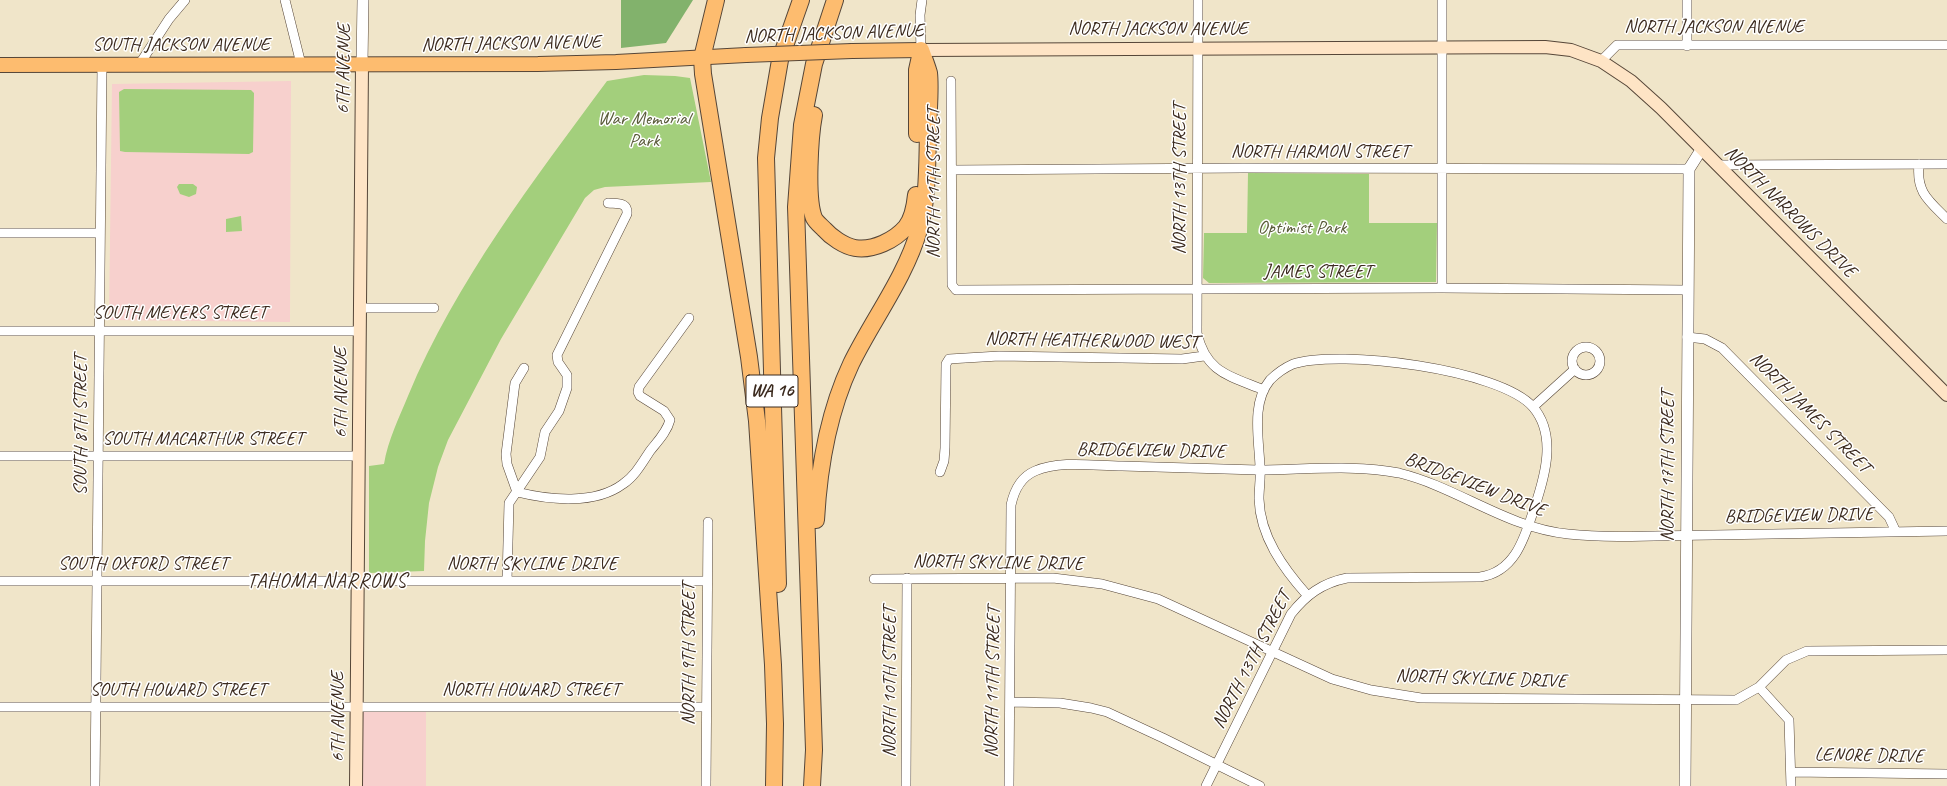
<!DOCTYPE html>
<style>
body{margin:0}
canvas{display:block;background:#f0e5c9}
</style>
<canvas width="1947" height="786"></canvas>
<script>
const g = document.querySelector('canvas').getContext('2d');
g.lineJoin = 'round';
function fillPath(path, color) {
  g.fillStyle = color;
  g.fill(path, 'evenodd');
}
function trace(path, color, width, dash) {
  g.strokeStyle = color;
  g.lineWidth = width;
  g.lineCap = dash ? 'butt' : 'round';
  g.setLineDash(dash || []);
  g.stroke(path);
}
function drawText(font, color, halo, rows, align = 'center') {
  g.font = font + ' Caveat,sans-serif';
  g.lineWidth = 3;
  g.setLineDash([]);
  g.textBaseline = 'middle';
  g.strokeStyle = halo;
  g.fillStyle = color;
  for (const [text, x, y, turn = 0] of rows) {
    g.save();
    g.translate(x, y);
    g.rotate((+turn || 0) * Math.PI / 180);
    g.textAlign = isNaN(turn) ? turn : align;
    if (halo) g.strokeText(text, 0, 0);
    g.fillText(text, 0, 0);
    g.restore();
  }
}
fillPath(new Path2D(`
 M 291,81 L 290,322 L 109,320 L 112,84 Z
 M 357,707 L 426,707 L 426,786 L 356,786 Z`), '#f7d0cd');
fillPath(new Path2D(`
 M 644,75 L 675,76 L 690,78 L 711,182 L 605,187 L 594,190 L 585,198 L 501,339 L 448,440 L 438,467 L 429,503 L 425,541 L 424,571 L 369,573 L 369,466 L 384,464 C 388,440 399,418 408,396 C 456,281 534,180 607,81 Z
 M 124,89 L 251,90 L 254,93 L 253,152 L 249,154 L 125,152 L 120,151 L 119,92 Z
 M 1248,173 L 1369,174 L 1369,223 L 1437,223 L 1436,282 L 1209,283 L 1203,278 L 1204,233 L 1247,233 Z
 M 179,184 L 193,184 L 197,187 L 196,194 L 189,197 L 180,194 L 177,187 Z
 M 241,216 L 242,231 L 226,232 L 226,219 Z`), '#a3cf7c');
fillPath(new Path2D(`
 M 621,0 L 693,0 L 666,43 L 621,48 Z`), '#82b26c');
const minor = new Path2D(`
 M 285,0 L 301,64
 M 1198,0 L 1197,333 C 1206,373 1230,376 1264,390
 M 1687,46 L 1687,0
 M 921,50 L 920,15 L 922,0
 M 1601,61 L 1617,45 L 1947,45
 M 139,65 L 169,19 L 185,0
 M 951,81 L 952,285 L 956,290 L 1442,288 L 1688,290
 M 1919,164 C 1916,192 1928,200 1947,219
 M 1717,165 L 1947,164
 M 952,170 L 1243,168 L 1689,169
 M 0,233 L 100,233
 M 1442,288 L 1442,0
 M 360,308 L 434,308
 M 0,331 L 360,331
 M 1687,337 L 1705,339 L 1722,348 L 1889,517 L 1896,532
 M1572 361a14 14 0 1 1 28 0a14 14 0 1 1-28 0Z
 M 1533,407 L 1575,369
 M 0,456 L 359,456
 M 940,472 L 944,461 L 945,448 L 946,364 L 949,359 L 999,356 L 1182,359 L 1204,356
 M 517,492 C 549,500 595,505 623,484 C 635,476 642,463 650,451 C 657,442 667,432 670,420 L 664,411 L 640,396 L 638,392 L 639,387 L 689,318
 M 517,492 L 507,464 L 506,454 L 515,383 L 524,368
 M 874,579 L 1053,578 L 1102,584 L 1158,599 L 1332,679 L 1371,690 L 1421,698 L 1736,700 L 1759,687 L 1786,660 L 1807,651 L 1947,650
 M 0,581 L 707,581
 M 507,581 L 509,503 L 540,457 L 545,432 L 559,411 L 567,388 L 567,375 L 558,362 L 557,355 L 627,214 C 628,202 618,204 608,203
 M 1759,687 L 1789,720 L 1791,786
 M 1010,702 L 1060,703 L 1091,708 L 1107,712 L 1163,738 L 1260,786
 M 0,707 L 706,707
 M 1791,772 L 1947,774
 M 95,786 L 102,65
 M 706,786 L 708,522
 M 906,786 L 907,578
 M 1009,786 L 1011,505 C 1014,491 1021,477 1035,471 C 1061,460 1095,466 1122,466 C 1167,467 1213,469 1258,470 C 1302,470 1356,464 1399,473 C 1457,487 1507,528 1568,534 C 1616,539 1665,535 1714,535 C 1791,534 1869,533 1947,531
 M 1206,786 L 1291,614 C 1306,595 1322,583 1347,578 L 1480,577 C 1516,572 1525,536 1535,506 C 1545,476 1557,435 1533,407 C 1500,369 1340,349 1293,364 C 1284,368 1277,373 1270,380 C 1251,403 1259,439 1260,467 C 1261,477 1259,488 1259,499 C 1260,536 1283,568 1307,595`);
const tertiary = new Path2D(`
 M 362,64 L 363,0
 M 1685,786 L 1689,169 L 1701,150`);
const secondary = new Path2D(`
 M 921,50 L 1545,47 L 1571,50 L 1601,61 L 1631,81 L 1661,108 L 1947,395
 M 356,786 L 362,64`);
const primary = new Path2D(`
 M 852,51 L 921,50
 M 0,65 L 538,64 L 616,62 L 746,55`);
const motorway = new Path2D(`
 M 716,0 L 702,58 L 703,74 L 749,357 L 757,421 L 773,665 L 775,724 L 774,786
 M 814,115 C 810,136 806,198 814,218 C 816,222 821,226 824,229 C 831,237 844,246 855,248 C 873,251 895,240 906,227 C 913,218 915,205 916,195
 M 917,134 L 917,70 L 921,52
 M 816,520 C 819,466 828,413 851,364 C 873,319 905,278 919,230 C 928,199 927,166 928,134 C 928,116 931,90 929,73 C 927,66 924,58 921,50
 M 778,584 L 766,158 L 770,118 L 780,60 L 801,0
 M 812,786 L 814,750 L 796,207 L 802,125 L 814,64 L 835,0`);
trace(minor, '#564638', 10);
trace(tertiary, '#564638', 12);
trace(secondary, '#564638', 14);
trace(primary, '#564638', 16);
trace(motorway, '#564638', 18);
trace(minor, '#fff', 9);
trace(tertiary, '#fff', 11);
trace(secondary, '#fee4c5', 12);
trace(primary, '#fdbc6f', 14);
trace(motorway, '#fdbc6f', 16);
const primaryBridge = new Path2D(`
 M 746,55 L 852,51`);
trace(primaryBridge, '#564638', 16, []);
trace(primaryBridge, '#fdbc6f', 14);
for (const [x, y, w] of [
 [772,391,52]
]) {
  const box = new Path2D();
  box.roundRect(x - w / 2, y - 16, w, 32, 3);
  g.fillStyle = '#fff';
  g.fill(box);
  trace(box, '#3b2a1e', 1);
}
drawText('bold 18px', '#3b2a1e', null, [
 ["WA 16",772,391]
]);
drawText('19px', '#3b2a1e', '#fff', [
 ["NORTH JACKSON AVENUE",1714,27],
 ["NORTH JACKSON AVENUE",1158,29],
 ["NORTH JACKSON AVENUE",834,34,-2],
 ["NORTH JACKSON AVENUE",511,44,-1],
 ["SOUTH JACKSON AVENUE",181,45],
 ["6TH AVENUE",344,69,-89],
 ["NORTH HARMON STREET",1320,152],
 ["NORTH 13TH STREET",1180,179,-90],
 ["NORTH 11TH STREET",934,183,-90],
 ["NORTH NARROWS DRIVE",1790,212,45],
 ["JAMES STREET",1318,272],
 ["SOUTH MEYERS STREET",180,313],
 ["NORTH HEATHERWOOD WEST",1092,341,1],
 ["6TH AVENUE",341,393,-90],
 ["NORTH JAMES STREET",1810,413,45],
 ["SOUTH 8TH STREET",81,425,-90],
 ["SOUTH MACARTHUR STREET",203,439],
 ["BRIDGEVIEW DRIVE",1151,451,1],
 ["NORTH 17TH STREET",1668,466,-90],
 ["BRIDGEVIEW DRIVE",1475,485,21],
 ["BRIDGEVIEW DRIVE",1799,516,-1],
 ["NORTH SKYLINE DRIVE",998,563,1],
 ["SOUTH OXFORD STREET",143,564],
 ["NORTH SKYLINE DRIVE",532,564],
 ["NORTH 9TH STREET",689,654,-90],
 ["NORTH 13TH STREET",1252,660,-63],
 ["NORTH SKYLINE DRIVE",1481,679,2],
 ["NORTH 10TH STREET",890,682,-90],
 ["NORTH 11TH STREET",993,682,-89],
 ["SOUTH HOWARD STREET",178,690],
 ["NORTH HOWARD STREET",531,690],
 ["6TH AVENUE",338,717,-90],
 ["LENORE DRIVE",1869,756,1]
]);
drawText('19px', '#5a5c3a', '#fff', [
 ["War Memorial",644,119],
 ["Park",644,141],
 ["Optimist Park",1302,228]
]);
g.letterSpacing = '1px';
drawText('20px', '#3b2a1e', '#fff', [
 ["TAHOMA NARROWS",327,582]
]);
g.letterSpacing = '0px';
</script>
